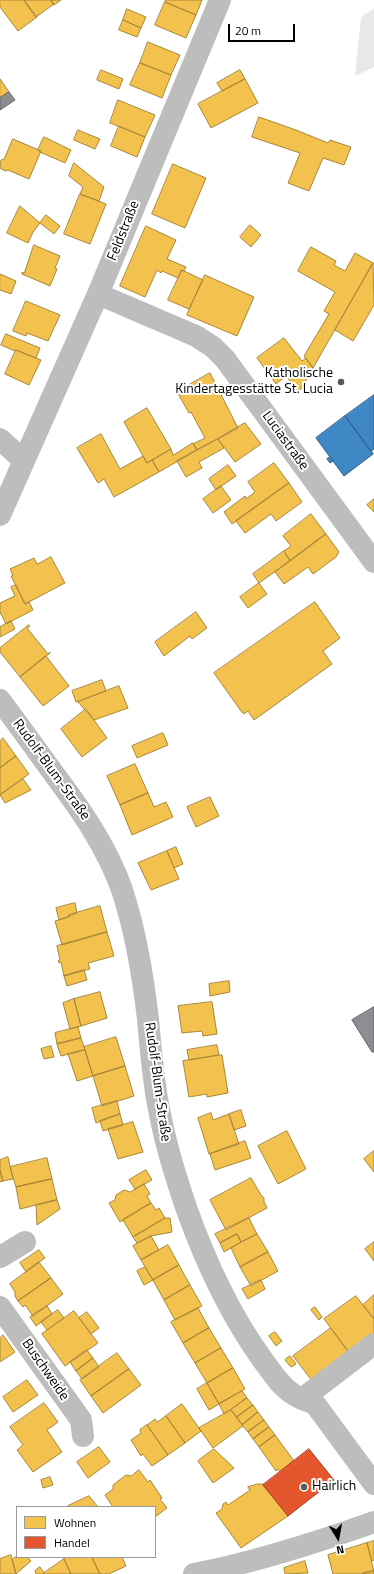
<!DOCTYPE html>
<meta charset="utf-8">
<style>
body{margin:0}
#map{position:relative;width:374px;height:1574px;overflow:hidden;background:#fff;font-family:"Titillium Web",sans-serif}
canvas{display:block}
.legend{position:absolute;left:16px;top:1506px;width:140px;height:52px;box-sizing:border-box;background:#fff;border:1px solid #999;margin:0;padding:5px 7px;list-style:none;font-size:12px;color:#000}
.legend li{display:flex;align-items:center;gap:8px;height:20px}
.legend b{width:20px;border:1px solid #999}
.north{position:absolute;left:318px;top:1518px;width:40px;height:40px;-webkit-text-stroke:3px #fff;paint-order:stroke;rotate:169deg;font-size:11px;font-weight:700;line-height:16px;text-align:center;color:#000}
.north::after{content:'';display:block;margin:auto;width:14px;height:18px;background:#000;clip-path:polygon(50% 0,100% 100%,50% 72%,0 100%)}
.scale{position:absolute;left:228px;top:24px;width:67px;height:18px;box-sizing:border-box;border:2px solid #000;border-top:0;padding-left:5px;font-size:12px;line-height:14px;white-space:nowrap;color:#000;-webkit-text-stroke:3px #fff;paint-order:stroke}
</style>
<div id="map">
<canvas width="374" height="1574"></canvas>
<ul class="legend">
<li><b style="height:11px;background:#f2c14e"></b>Wohnen</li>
<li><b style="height:11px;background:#e4572e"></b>Handel</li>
</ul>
<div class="north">N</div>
<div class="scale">20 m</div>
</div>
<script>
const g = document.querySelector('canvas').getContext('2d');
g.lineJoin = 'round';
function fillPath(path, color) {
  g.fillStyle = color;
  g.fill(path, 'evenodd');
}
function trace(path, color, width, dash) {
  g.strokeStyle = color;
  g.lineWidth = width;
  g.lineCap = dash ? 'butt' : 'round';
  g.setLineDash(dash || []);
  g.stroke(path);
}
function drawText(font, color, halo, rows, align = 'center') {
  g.font = font + ' "Titillium Web",sans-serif';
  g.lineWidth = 4;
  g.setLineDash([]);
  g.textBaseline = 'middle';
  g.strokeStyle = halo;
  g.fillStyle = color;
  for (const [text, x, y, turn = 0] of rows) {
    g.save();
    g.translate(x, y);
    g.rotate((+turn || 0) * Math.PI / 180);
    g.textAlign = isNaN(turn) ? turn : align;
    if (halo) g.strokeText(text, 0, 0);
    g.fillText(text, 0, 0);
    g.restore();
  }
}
fillPath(new Path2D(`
 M 374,8 L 374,67 L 355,76 L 361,17 Z`), '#e8e8e8');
const homes = new Path2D(`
 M 0,0 L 24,0 L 37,17 L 18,31 L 0,7 Z
 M 24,0 L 51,0 L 54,4 L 36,17 Z
 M 51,0 L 61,0 L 54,5 Z
 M 166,0 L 202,0 L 196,15 L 165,2 Z
 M 165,2 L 196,15 L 186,38 L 155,25 Z
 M 127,9 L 146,17 L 141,28 L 123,20 Z
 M 123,20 L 141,28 L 137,37 L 119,30 Z
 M 148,42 L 180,55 L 171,75 L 140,63 Z
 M 140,63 L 171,75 L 162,98 L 130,85 Z
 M 101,70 L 123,79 L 119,89 L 97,80 Z
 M 240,70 L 245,79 L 222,91 L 217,83 Z
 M 0,79 L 9,92 L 0,98 Z
 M 245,79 L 258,103 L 211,128 L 198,104 Z
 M 118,100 L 155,115 L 145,137 L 110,123 Z
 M 259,117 L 296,130 L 328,143 L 330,140 L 351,147 L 344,165 L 323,158 L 309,191 L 288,183 L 300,153 L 252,137 Z
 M 119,126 L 145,137 L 137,157 L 111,146 Z
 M 78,130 L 100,139 L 95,149 L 74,140 Z
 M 44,137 L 71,150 L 65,163 L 40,152 L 38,150 Z
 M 13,139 L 41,151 L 29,179 L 8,170 L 6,171 L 1,169 L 0,167 L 1,160 L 4,159 Z
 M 74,163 L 104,187 L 99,201 L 80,194 L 83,187 L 69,176 Z
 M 173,164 L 206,178 L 185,228 L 152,214 Z
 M 80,194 L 106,204 L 90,244 L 64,234 Z
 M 20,206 L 40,223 L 33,232 L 28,243 L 7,233 Z
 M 46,215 L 60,226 L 54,234 L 40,223 Z
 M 250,225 L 261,235 L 251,247 L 240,237 Z
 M 146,226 L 176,240 L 167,259 L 186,267 L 184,271 L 182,270 L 178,278 L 162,271 L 161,273 L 157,270 L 145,297 L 120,286 Z
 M 34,245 L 60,256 L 55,268 L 57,269 L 50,286 L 22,274 L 22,272 L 24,273 Z
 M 311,247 L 336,261 L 334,265 L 345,271 L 355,253 L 373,263 L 313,368 L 304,356 L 329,314 L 324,311 L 335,292 L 298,271 Z
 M 373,263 L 374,305 L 353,341 L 335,330 Z
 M 182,270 L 203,280 L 189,309 L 168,300 Z
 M 0,274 L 16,281 L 11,294 L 0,290 Z
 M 205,275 L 254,297 L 237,336 L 187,315 Z
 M 26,301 L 60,315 L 48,341 L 27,333 L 26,336 L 13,331 Z
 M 6,334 L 40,348 L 36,358 L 16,350 L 15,351 L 1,345 Z
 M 284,338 L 302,361 L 306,358 L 313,368 L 299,392 L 286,376 L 276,384 L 257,358 Z
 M 16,350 L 41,360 L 29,385 L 5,374 Z
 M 210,373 L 238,428 L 197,450 L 193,444 L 205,438 L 191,412 L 189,413 L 177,392 Z
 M 147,408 L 171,449 L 147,463 L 124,422 Z
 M 245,423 L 261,444 L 235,462 L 218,439 Z
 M 101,434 L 120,469 L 143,456 L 147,463 L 152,460 L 159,472 L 114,497 L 104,479 L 98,483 L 77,448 Z
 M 218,439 L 224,448 L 199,462 L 202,468 L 186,477 L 177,461 Z
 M 193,443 L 197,450 L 159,472 L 152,460 L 171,449 L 173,455 Z
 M 274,463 L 289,483 L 232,524 L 224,512 L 245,496 L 246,499 L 255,492 L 248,482 Z
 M 228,465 L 236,476 L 216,490 L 209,479 Z
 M 289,483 L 302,502 L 276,521 L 271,514 L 245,533 L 236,521 Z
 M 221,486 L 231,500 L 213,513 L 203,499 Z
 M 374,499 L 374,512 L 367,505 Z
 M 311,514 L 326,534 L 290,561 L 284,551 L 291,546 L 283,536 Z
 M 326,534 L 339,552 L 336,557 L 313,574 L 308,567 L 284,584 L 275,572 Z
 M 284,551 L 290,561 L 259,583 L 253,574 Z
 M 51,557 L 65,583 L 25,604 L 11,576 L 13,576 L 10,569 L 34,558 L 37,564 Z
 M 259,583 L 267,594 L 248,608 L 240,597 Z
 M 16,585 L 25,604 L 29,602 L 33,610 L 6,624 L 0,612 L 0,603 L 15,596 L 11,587 Z
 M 315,602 L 340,638 L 323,651 L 332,664 L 254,720 L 248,711 L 244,714 L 241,711 L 214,673 Z
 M 196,612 L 207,628 L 192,639 L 190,636 L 164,656 L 155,642 Z
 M 11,621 L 15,629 L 0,637 L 0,627 Z
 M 29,625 L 30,626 L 27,628 L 48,654 L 50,652 L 50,653 L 20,677 L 0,652 L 0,648 Z
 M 46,656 L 69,686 L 43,706 L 20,677 Z
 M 102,680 L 106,691 L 76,702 L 72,691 Z
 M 119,686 L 128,708 L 94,720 L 78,702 Z
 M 86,709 L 107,738 L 82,757 L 61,729 Z
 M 163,733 L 168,745 L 137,758 L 132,746 Z
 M 3,738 L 16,756 L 0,768 L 0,741 Z
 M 16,756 L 29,774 L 0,795 L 0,768 Z
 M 135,764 L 148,793 L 120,805 L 107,776 Z
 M 23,779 L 31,790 L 5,803 L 0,795 Z
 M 148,793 L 154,807 L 166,802 L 173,817 L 132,835 L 120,805 Z
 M 210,797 L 219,816 L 196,827 L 187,807 Z
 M 176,847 L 183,864 L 174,868 L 167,851 Z
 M 167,851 L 179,879 L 151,890 L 138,863 Z
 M 75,903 L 77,913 L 59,920 L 56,908 Z
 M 100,906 L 107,932 L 62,945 L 55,921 L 69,917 L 69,915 Z
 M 107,932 L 114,956 L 88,963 L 90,969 L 64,976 L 61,962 L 59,963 L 58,961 L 60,960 L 57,946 Z
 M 84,970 L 87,980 L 67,986 L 64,976 Z
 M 229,981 L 230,992 L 210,996 L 209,984 Z
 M 100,992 L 107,1018 L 81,1026 L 74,999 Z
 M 74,999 L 81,1026 L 70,1029 L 63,1003 Z
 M 212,1002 L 217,1034 L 203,1036 L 202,1031 L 182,1033 L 178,1006 Z
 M 78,1027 L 81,1038 L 57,1044 L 55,1033 Z
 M 116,1037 L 125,1066 L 93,1076 L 84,1047 Z
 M 81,1038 L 85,1050 L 61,1056 L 57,1044 Z
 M 217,1045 L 219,1055 L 189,1060 L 187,1050 Z
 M 51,1046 L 54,1057 L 44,1059 L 41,1049 Z
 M 85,1050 L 93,1076 L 77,1081 L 68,1054 Z
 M 222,1055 L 228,1093 L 207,1097 L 207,1094 L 189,1097 L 183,1061 Z
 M 125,1066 L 134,1096 L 102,1106 L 93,1076 Z
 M 117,1101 L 120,1114 L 96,1123 L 92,1108 Z
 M 241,1110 L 246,1126 L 234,1130 L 229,1114 Z
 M 211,1113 L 213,1120 L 229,1114 L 239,1144 L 209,1154 L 198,1118 Z
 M 120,1114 L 123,1125 L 103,1131 L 100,1121 Z
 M 133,1122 L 143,1152 L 118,1159 L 108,1129 Z
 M 287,1131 L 306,1169 L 278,1184 L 258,1146 Z
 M 245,1141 L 251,1158 L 215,1170 L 210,1154 Z
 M 374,1151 L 374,1172 L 364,1159 Z
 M 8,1157 L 13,1179 L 3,1181 L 0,1170 L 0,1160 Z
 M 47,1158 L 52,1179 L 16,1187 L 10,1167 Z
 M 0,1170 L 3,1181 L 0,1182 Z
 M 146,1170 L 152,1180 L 135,1189 L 129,1180 Z
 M 251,1178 L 261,1195 L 264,1198 L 264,1202 L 267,1208 L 226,1230 L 210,1200 Z
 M 52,1179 L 57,1200 L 20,1209 L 16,1187 Z
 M 144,1184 L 150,1194 L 147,1196 L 151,1203 L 120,1222 L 109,1203 L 115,1200 L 116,1195 L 124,1190 L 130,1192 Z
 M 57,1200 L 60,1209 L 37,1225 L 36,1205 Z
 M 151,1203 L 156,1210 L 159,1208 L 165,1218 L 133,1237 L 123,1220 Z
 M 165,1218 L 170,1218 L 172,1232 L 151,1236 L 137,1243 L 133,1237 Z
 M 249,1218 L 257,1234 L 241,1242 L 237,1234 L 220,1243 L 215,1234 Z
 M 237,1234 L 241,1242 L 224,1252 L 220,1243 Z
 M 257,1234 L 268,1252 L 240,1267 L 231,1248 Z
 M 151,1236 L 159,1250 L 141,1260 L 133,1246 Z
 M 374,1242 L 374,1261 L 365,1249 Z
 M 168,1245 L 179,1265 L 153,1280 L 141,1260 Z
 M 39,1250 L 45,1258 L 26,1272 L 20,1263 Z
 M 268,1252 L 278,1271 L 251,1286 L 240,1267 Z
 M 39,1262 L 51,1278 L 18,1301 L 15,1296 L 15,1292 L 10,1284 Z
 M 179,1265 L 190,1285 L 164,1300 L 153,1280 Z
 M 145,1267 L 153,1280 L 144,1285 L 137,1271 Z
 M 51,1278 L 63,1294 L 33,1316 L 25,1305 L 23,1307 L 18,1301 Z
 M 261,1280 L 265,1289 L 248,1299 L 242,1289 Z
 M 190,1285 L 202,1306 L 175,1320 L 164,1300 Z
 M 374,1295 L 374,1319 L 363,1305 Z
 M 356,1296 L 374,1319 L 374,1336 L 350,1354 L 324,1319 Z
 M 47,1306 L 52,1314 L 36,1326 L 30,1317 Z
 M 315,1307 L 322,1317 L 319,1320 L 311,1310 Z
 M 198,1308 L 209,1328 L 183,1343 L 171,1322 Z
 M 58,1310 L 64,1318 L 47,1330 L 41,1322 Z
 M 74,1311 L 98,1343 L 65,1366 L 42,1334 Z
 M 87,1312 L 99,1328 L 91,1334 L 79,1318 Z
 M 209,1328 L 221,1348 L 195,1363 L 183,1343 Z
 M 331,1328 L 350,1354 L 313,1382 L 293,1356 Z
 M 275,1332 L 282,1341 L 276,1346 L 269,1336 Z
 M 3,1335 L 15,1352 L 0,1362 L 0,1338 Z
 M 221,1348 L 233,1368 L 207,1383 L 195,1363 Z
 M 87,1350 L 93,1358 L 76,1371 L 70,1362 Z
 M 117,1353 L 129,1369 L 91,1396 L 80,1380 Z
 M 290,1356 L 296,1364 L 291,1367 L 285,1360 Z
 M 93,1358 L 99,1367 L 82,1379 L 76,1371 Z
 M 233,1368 L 245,1389 L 219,1404 L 207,1383 Z
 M 129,1369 L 141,1385 L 103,1413 L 91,1396 Z
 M 27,1380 L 38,1395 L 13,1412 L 3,1397 Z
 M 207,1383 L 219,1404 L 209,1410 L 197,1389 Z
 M 242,1391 L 247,1398 L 224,1414 L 219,1404 Z
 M 247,1398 L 253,1405 L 237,1417 L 231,1410 Z
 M 44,1403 L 58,1422 L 47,1430 L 62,1452 L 33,1472 L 17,1450 L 23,1445 L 10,1427 Z
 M 182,1404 L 201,1431 L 185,1443 L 166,1416 Z
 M 253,1405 L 258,1412 L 242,1425 L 237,1417 Z
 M 231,1410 L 243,1426 L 213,1448 L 199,1428 Z
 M 258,1412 L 264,1420 L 248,1432 L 242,1425 Z
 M 166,1416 L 185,1443 L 168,1455 L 147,1425 L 155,1419 L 157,1422 Z
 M 264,1420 L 269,1427 L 253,1439 L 248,1432 Z
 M 147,1425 L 168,1455 L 152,1466 L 143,1454 L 141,1456 L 131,1440 L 141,1433 L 140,1430 Z
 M 269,1427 L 275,1435 L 259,1447 L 253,1439 Z
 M 275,1435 L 294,1461 L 280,1472 L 278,1469 L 276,1471 L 259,1447 Z
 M 99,1447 L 110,1462 L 88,1478 L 77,1462 Z
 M 214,1449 L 234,1468 L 213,1483 L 198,1461 Z
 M 139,1470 L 148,1482 L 150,1480 L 162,1498 L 160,1499 L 167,1508 L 155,1517 L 155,1507 L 113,1507 L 105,1495 L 113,1489 L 113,1485 L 126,1475 L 131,1476 Z
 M 50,1477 L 53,1485 L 43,1488 L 41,1480 Z
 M 258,1484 L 263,1484 L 288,1516 L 241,1548 L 216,1513 L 222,1509 L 223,1504 L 226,1502 L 228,1505 L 250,1490 L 248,1487 Z
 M 89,1496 L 98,1507 L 69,1507 L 68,1506 Z
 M 374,1541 L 374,1560 L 372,1561 L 367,1543 Z
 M 367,1543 L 374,1571 L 361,1574 L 333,1574 L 328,1555 Z
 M 11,1555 L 16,1574 L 0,1574 L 0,1559 Z
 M 17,1556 L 27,1557 L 31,1561 L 16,1574 L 12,1560 Z
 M 67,1557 L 92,1557 L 100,1574 L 71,1574 L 64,1559 Z
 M 92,1557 L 122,1557 L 126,1566 L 109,1574 L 100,1574 Z
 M 64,1559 L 71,1574 L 44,1574 L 44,1573 Z
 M 305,1561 L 308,1573 L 285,1574 L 284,1568 Z
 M 40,1567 L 44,1573 L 44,1574 L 36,1574 L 35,1571 Z
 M 374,1571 L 374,1574 L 363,1574 L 363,1573 Z`);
fillPath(homes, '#f2c14e');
trace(homes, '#a98737', 1);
const shops = new Path2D(`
 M 309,1449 L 334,1480 L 288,1516 L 263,1485 Z`);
fillPath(shops, '#e4572e');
trace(shops, '#a03d20', 1);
const schools = new Path2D(`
 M 374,395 L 374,449 L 371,451 L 373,454 L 345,416 Z
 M 345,416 L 373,454 L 344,476 L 316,438 Z
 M 330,457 L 333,461 L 330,463 L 327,459 Z`);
fillPath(schools, '#3f88c5');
trace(schools, '#2c5f8a', 1);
const industry = new Path2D(`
 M 9,92 L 15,100 L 0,110 L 0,98 Z
 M 374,1007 L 374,1052 L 372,1052 L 352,1020 Z`);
fillPath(industry, '#8d8d92');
trace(industry, '#636366', 1);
trace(new Path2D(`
 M 98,294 L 196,336 L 213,347 L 225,359 L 374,562
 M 0,439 L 23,460
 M 0,515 L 98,294 L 220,0
 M 0,700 C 18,724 36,749 54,774 C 81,810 107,847 122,890 C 136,932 143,976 148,1019 C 151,1051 153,1083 160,1114 C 166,1147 176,1178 187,1210 C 206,1263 229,1313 262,1359 C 271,1371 280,1386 293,1394 C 300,1399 308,1401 315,1404 L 374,1484
 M 0,1257 L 25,1242
 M 0,1307 L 81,1420 L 83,1436
 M 302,1399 L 374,1344
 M 194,1574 C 256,1562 315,1543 374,1522`), '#bdbdbd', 22);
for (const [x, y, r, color] of [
 [341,382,4,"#595959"],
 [304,1487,4,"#595959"]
]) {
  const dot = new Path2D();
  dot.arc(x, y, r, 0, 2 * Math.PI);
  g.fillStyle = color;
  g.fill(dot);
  trace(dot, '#fff', 1.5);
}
drawText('14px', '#000', '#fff', [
 ["Feldstraße",124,231,-68],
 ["Luciastraße",285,441,54],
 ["Rudolf-Blum-Straße",51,770,54],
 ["Rudolf-Blum-Straße",157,1082,82],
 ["Buschweide",45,1370,55]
]);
drawText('14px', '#000', '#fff', [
 ["Katholische",333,374],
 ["Kindertagesstätte St. Lucia",333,390],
 ["Hairlich",312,1487,"left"]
], 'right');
</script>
